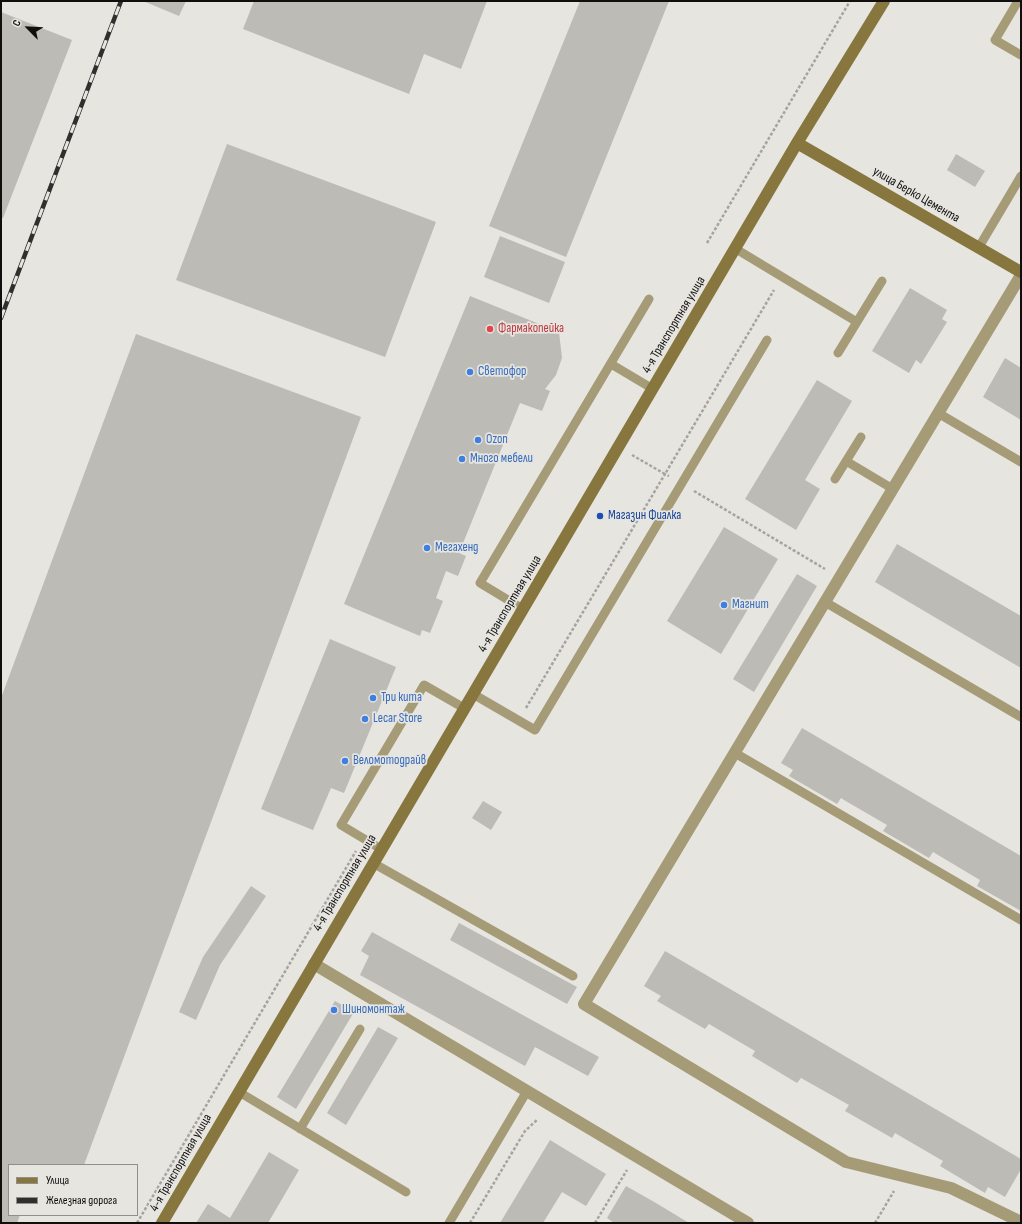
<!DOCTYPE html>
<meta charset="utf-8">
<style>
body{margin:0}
#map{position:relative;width:1022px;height:1224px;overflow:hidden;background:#e6e5e0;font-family:"Sofia Sans Condensed",sans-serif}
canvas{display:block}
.frame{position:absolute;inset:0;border:2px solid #100f0e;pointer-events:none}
.legend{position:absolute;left:8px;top:1164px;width:130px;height:52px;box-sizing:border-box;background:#e6e5e0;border:1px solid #908f8c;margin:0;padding:5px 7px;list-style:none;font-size:12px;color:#100f0e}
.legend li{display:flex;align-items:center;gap:8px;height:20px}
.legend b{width:20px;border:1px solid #908f8c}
.north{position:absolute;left:8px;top:8px;width:40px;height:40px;-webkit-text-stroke:3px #e6e5e0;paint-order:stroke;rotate:294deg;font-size:11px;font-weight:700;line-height:16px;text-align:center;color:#100f0e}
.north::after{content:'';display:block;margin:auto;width:14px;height:18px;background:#100f0e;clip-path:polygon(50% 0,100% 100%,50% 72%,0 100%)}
</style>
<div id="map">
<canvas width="1022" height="1224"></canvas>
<div class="frame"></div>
<ul class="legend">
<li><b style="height:5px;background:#87763e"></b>Улица</li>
<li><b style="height:5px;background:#302f2d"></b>Железная дорога</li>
</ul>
<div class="north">С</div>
</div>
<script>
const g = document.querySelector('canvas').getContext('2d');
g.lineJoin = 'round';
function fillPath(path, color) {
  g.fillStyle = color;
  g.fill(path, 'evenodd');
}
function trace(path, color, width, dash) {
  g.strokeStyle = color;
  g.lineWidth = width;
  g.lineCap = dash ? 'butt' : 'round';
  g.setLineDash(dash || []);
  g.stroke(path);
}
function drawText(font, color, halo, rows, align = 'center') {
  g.font = font + ' "Sofia Sans Condensed",sans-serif';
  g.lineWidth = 3.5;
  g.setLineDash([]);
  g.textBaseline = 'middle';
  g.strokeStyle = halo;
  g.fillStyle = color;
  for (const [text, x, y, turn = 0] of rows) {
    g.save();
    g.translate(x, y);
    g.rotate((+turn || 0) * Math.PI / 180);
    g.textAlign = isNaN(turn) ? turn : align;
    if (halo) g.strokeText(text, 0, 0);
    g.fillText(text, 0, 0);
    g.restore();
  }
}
fillPath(new Path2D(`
 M 143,1 L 186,1 L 179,16 Z
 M 254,1 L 487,1 L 461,69 L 424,54 L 409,94 L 243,29 Z
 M 580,1 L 669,1 L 566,257 L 489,226 Z
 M 1,12 L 72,40 L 3,218 L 1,218 Z
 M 227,144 L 436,222 L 385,357 L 176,280 Z
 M 956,154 L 985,171 L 975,187 L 947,170 Z
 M 500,236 L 565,262 L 549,303 L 484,277 Z
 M 910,288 L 947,310 L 942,319 L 947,322 L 921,364 L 916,360 L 909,373 L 872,351 Z
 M 470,296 L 559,332 L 562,358 L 556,375 L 545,389 L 550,391 L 542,411 L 520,403 L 459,553 L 466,556 L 458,576 L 446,571 L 436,598 L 443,601 L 430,633 L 422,630 L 420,636 L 344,604 Z
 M 136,334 L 361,417 L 84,1165 L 43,1165 L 39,1164 L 39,1165 L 9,1165 L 9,1215 L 20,1215 L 17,1223 L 1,1223 L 1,698 Z
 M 1005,358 L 1021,368 L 1021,420 L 983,397 Z
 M 817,380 L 852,401 L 805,480 L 820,489 L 796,530 L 745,499 Z
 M 724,527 L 778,559 L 721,654 L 667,621 Z
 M 897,544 L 1021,616 L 1021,668 L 875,582 Z
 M 797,574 L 817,586 L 754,692 L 733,679 Z
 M 330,639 L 396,667 L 344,793 L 331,788 L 313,830 L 261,809 Z
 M 802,728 L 1021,856 L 1021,911 L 977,886 L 980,880 L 933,852 L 929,858 L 883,831 L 887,825 L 844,800 L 841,798 L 837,804 L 789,776 L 793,770 L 781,763 Z
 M 483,801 L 502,812 L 491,830 L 472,818 Z
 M 251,886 L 266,896 L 220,965 L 196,1020 L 179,1012 L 203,957 Z
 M 459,923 L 577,987 L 567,1004 L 450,940 Z
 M 372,932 L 599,1057 L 588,1076 L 535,1047 L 525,1066 L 360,975 L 369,956 L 361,951 Z
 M 665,951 L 1021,1159 L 1021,1169 L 1005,1197 L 988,1187 L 985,1193 L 940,1166 L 943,1161 L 895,1133 L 892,1138 L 845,1111 L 849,1105 L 801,1078 L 797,1083 L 752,1056 L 755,1051 L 709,1024 L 705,1029 L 657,1001 L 661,996 L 644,986 Z
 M 335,1001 L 354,1012 L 296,1109 L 277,1097 Z
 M 378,1027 L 398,1038 L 346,1125 L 327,1113 Z
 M 550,1140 L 606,1174 L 586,1206 L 562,1192 L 543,1223 L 500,1223 Z
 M 269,1152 L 299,1170 L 268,1223 L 196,1223 L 208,1204 L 230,1218 Z
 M 626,1186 L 656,1203 L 689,1223 L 614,1223 L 607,1218 Z`), '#bcbbb6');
trace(new Path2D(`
 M 707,243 L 850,1
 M 632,455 L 665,474 L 774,290
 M 694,491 L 825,569
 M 526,708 L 665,474 L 669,476
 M 137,1223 L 356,851
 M 470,1223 L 525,1131 L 538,1119
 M 595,1223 L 627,1170
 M 875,1223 L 894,1191`), '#a5a4a0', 2.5, [3, 2]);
trace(new Path2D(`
 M 1018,1 L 995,40 L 1021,55
 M 979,247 L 1021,176
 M 736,249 L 857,322
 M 838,353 L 882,281
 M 611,364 L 653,389
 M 938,413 L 1021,462
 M 846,461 L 893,489
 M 835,479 L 861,437
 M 825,602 L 1021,717
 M 523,609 L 480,583 L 649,299
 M 473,694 L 535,730 L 767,340
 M 735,753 L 1021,920
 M 381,849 L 341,825 L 424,685 L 464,708
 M 373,863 L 573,976
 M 239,1092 L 406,1192
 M 300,1129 L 360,1029
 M 449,1223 L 527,1091`), '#a69b77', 9);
trace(new Path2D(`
 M 1021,275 L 584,1004 L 846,1162 L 951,1188 L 1021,1222
 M 314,964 L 748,1223`), '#a69b77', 12);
trace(new Path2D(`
 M 797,143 L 1021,272
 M 162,1223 L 797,143 L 884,1`), '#87763e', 12);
const rail = new Path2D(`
 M 1,318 L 121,1`);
trace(rail, '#302f2d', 4.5);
trace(rail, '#e6e5e0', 3, [9]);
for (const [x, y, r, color] of [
 [490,329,4,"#e0444e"],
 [470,372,4,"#3f7fe0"],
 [478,440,4,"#3f7fe0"],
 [462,459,4,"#3f7fe0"],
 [600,516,4,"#1a4fb4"],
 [427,548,4,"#3f7fe0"],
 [724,605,4,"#3f7fe0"],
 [373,698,4,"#3f7fe0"],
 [365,719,4,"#3f7fe0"],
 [345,761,4,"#3f7fe0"],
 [334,1010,4,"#3f7fe0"]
]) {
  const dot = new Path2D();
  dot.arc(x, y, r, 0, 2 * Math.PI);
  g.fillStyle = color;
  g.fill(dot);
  trace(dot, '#e6e5e0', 1.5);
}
drawText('13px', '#100f0e', '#e6e5e0', [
 ["улица Берко Цемента",916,195,30],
 ["4-я Транспортная улица",674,325,-59],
 ["4-я Транспортная улица",510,604,-59],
 ["4-я Транспортная улица",345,883,-59],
 ["4-я Транспортная улица",181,1163,-60]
]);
drawText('13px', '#be3a42', '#e6e5e0', [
 ["Фармакопейка",498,329]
], 'left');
drawText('13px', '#366cbe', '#e6e5e0', [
 ["Светофор",478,372],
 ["Ozon",486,440],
 ["Много мебели",470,459],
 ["Мегахенд",435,548],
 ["Магнит",732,605],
 ["Три кита",381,698],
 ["Lecar Store",373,719],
 ["Веломотодрайв",353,761],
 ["Шиномонтаж",342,1010]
], 'left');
drawText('13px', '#164399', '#e6e5e0', [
 ["Магазин Фиалка",608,516]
], 'left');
</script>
